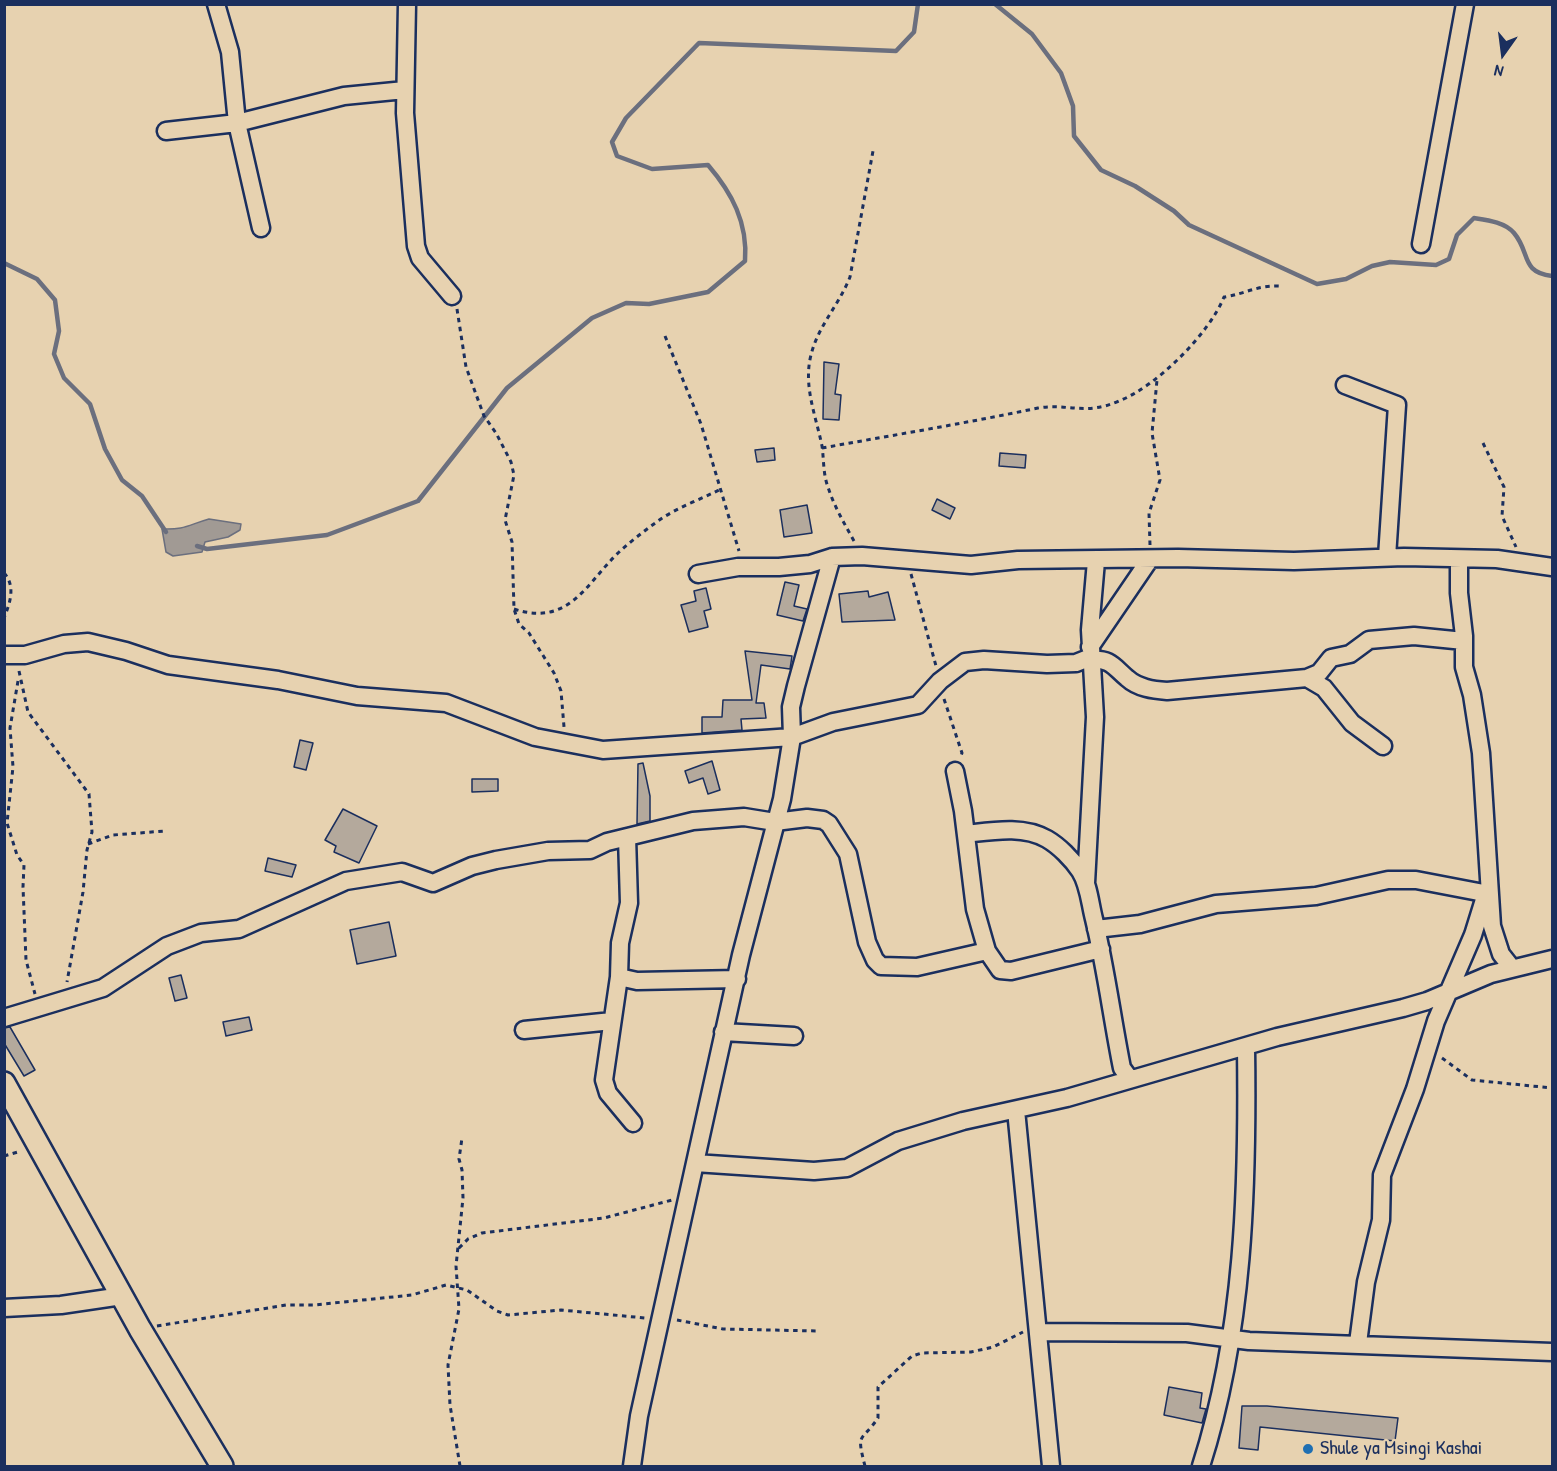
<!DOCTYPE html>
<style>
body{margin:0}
#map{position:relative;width:1557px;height:1471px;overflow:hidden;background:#e7d2b0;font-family:"Patrick Hand",sans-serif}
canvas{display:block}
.frame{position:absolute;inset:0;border:6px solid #1b2f5e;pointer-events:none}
.north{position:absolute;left:1473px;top:24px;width:60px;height:60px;-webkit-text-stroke:4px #e7d2b0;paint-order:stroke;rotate:194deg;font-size:16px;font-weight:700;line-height:24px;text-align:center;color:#1b2f5e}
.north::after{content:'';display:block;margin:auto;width:21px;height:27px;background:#1b2f5e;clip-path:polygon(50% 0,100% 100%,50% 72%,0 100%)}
</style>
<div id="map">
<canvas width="1557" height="1471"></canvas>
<div class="frame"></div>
<div class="north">N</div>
</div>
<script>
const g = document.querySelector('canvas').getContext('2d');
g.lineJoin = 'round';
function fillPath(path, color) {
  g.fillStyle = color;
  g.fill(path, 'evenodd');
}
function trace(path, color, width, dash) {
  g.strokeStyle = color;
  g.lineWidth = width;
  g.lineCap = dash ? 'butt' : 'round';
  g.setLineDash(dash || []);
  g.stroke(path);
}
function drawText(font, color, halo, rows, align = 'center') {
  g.font = font + ' "Patrick Hand",sans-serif';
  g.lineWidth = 4.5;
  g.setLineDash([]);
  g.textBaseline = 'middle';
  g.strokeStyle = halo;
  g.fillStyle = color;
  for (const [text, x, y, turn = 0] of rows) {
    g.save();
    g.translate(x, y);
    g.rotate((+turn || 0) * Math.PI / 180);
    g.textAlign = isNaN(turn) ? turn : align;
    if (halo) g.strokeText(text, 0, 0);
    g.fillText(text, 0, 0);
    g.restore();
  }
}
const water = new Path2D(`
 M 209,519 L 241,524 L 240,530 L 228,537 L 205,542 L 202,552 L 173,556 L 166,552 L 162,529 C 185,530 188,525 209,519 Z`);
fillPath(water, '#a19a94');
trace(water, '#6b6f7e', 1.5);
trace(new Path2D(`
 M 995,4 L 1032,34 L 1061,73 L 1073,106 L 1074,136 L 1101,170 L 1135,186 L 1174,211 L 1189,225 L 1317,284 L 1346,279 L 1372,266 L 1390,262 L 1436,265 L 1449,259 L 1457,235 L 1474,218 C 1487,220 1505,222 1514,233 C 1531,253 1520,272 1552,276
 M 4,263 L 37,279 L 55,300 L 59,331 L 54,354 L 64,378 L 90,404 L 105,449 L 122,480 L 142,496 L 166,532
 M 197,546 L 207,549 L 327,535 L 418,501 L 507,388 L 592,318 L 626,303 L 649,304 L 708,292 L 745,261 C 748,223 732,193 708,165 L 652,169 L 617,156 L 612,142 L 626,118 L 699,43 L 896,51 L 914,32 L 918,4`), '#6b6f7e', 4.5);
const building = new Path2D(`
 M 824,362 L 839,364 L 835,394 L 841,395 L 839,420 L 823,419 Z
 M 774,448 L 775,460 L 757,462 L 755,450 Z
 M 1000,453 L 1026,455 L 1025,468 L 999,466 Z
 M 937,499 L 955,508 L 950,519 L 932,510 Z
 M 807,505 L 812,533 L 784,537 L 780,510 Z
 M 785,582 L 799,585 L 794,606 L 807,609 L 803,621 L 777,615 Z
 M 706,588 L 711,609 L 704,611 L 708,627 L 689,632 L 681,605 L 696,601 L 694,591 Z
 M 868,591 L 869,597 L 888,592 L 895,620 L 842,622 L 839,594 Z
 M 745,651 L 792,656 L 790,669 L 761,665 L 756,703 L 764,703 L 766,718 L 741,719 L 742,730 L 702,733 L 702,717 L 722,717 L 723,700 L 752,700 Z
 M 300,740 L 313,743 L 306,770 L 294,767 Z
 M 712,761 L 720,790 L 708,794 L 703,778 L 689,783 L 685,771 Z
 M 643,763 L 650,796 L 650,821 L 637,824 L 638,764 Z
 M 472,779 L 498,779 L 498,791 L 472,792 Z
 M 343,809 L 377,826 L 359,863 L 334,852 L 336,846 L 325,840 Z
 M 268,858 L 296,865 L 292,877 L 265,871 Z
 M 389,922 L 396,956 L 357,964 L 350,930 Z
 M 181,975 L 187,998 L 175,1001 L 169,978 Z
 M 249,1017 L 252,1030 L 226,1036 L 223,1022 Z
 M 10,1027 L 35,1070 L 24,1076 L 4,1043 L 4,1028 Z
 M 1169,1387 L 1202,1393 L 1200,1408 L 1206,1409 L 1202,1423 L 1164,1415 Z
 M 1242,1406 L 1267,1406 L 1398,1418 L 1395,1441 L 1260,1427 L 1258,1450 L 1239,1448 Z`);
fillPath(building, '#b4a99c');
trace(building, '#1b2f5e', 1.5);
const minor = new Path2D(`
 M 216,4 L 230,52 L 237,123 L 261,228
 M 407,4 L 405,113 L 416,246 L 420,258 L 452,296
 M 166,131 L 237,123 L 344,96 L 405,90
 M 1421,244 L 1465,4
 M 1345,385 L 1397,405 L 1387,557
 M 1459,560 L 1459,593 L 1464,636 L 1464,667 L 1472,695 L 1481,753 L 1492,926 L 1501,954 L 1512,968
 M 698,574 L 738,567 L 779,567 L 810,564 L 832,557 L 862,556 L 971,565 L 1018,560 L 1178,558 L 1294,561 L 1404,557 L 1497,559 L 1552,567
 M 1090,647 L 1150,559
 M 4,655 L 25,655 L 64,644 L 88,642 L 126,651 L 168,665 L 278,680 L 357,696 L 446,703 L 535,737 L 603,750 L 792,737 L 833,722 L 918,705 L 940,681 L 965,662 L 984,660 L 1047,664 L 1076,663 L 1091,657
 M 1091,660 C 1110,658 1114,667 1127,678 C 1138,688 1153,690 1167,691 L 1307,678 L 1319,673 L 1331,658 L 1350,654 L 1369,640 L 1414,636 L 1464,641
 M 1307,678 L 1324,688 L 1352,723 L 1383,746
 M 955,771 L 963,811 L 975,909 L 987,951 L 1000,970 L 1011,971 L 1101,949
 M 966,834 C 992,831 1023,825 1047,839 C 1059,846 1072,859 1080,871 C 1089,885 1090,904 1094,919 C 1106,969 1112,1018 1122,1068 L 1130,1079
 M 627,837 L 629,903 L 620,943 L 619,977 L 604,1080 L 608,1093 L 633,1123
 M 1086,883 L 1095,717 L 1090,630 L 1096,561
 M 1096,929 L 1140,924 L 1216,904 L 1316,896 L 1388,880 L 1416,880 L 1489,894
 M 619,977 L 637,981 L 737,979
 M 4,1018 L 103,988 L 167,946 L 201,933 L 239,929 L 346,881 L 402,872 L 433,883 L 472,866 L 496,860 L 548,851 L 590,850 L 607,842 L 693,821 L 744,817 L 775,822 L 807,818 L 823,820 L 829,824 L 848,854 L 867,942 L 875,960 L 881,966 L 917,967 L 987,951
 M 524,1030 L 612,1021
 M 723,1032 L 794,1036
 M 1016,1110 L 1051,1466
 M 695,1163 L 814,1171 L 847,1168 L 898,1141 L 963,1121 L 1067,1098 L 1277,1037 L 1403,1008 L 1427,1001 L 1491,974 L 1552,959
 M 4,1308 L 61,1305 L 122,1296
 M 1039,1332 L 1187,1333 L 1249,1341 L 1552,1352
 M 1358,1343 L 1366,1282 L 1381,1220 L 1382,1175 L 1415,1089 L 1436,1021 L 1473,935 L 1486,893
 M 632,1466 L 639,1416 L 741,955 L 782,799 L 792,737 L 791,707 L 796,686 L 832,557
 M 1201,1466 C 1244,1332 1248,1187 1246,1047`);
const tertiary = new Path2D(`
 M 4,1083 L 140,1329 L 222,1466`);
trace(minor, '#1b2f5e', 21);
trace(tertiary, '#1b2f5e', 26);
trace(new Path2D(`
 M 457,309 L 466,367 L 484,416 L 496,433 L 511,462 L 514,475 L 505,520 L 512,542 L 514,609 L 519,624 L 529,633 L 554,673 L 561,691 L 564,727
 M 665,336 L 701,424 L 739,551
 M 1483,443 L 1504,487 L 1502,516 L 1516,547
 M 822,448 C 894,435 967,423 1038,408 C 1068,403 1085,416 1119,401 C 1157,386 1209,334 1224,297 C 1245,294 1257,285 1280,286
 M 854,541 C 844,523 834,506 828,487 C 823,474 824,460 822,446 C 816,416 803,386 811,355 C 818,326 839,305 850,277 L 873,151
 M 1150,545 L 1149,513 L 1160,480 L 1152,433 L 1157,380
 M 4,573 C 16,586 10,603 4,618
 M 911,574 L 936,666
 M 514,609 C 569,627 586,584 618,553 C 630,542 644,531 658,521 C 676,508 699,500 719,490
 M 19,671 L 28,712 L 89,794 L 92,832 L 87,850 L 83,892 L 67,982
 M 18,681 L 10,728 L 13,767 L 7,823 L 17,855 L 24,865 L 23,887 L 26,960 L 35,994
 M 944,699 L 962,753 L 960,758
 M 88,844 L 113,835 L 165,831
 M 1442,1058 L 1472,1080 L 1552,1088
 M 4,1156 L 21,1151
 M 459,1248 L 468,1239 L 482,1233 L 604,1218 L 672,1200
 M 677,1320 L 723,1329 L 818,1331
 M 157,1326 L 286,1305 L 314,1305 L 412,1295 L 446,1285 L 467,1290 L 497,1311 L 508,1315 L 561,1310 L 645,1318
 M 460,1466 L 450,1405 L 448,1365 L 459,1309 L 456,1266 L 463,1198 L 462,1170 L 459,1159 L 462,1138
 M 865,1466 C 856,1431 861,1443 878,1418 L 878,1387 L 912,1356 L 922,1353 L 971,1352 L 993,1347 L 1023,1332`), '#1b2f5e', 3, [4.5, 4.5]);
trace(minor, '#e7d2b0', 16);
trace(tertiary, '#e7d2b0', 21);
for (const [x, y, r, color] of [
 [1308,1449,6,"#1f6fb2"]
]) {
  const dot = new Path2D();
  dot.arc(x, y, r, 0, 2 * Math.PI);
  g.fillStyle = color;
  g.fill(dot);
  trace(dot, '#e7d2b0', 2);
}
drawText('20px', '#1b2f5e', '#e7d2b0', [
 ["Shule ya Msingi Kashai",1320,1449]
], 'left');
</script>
